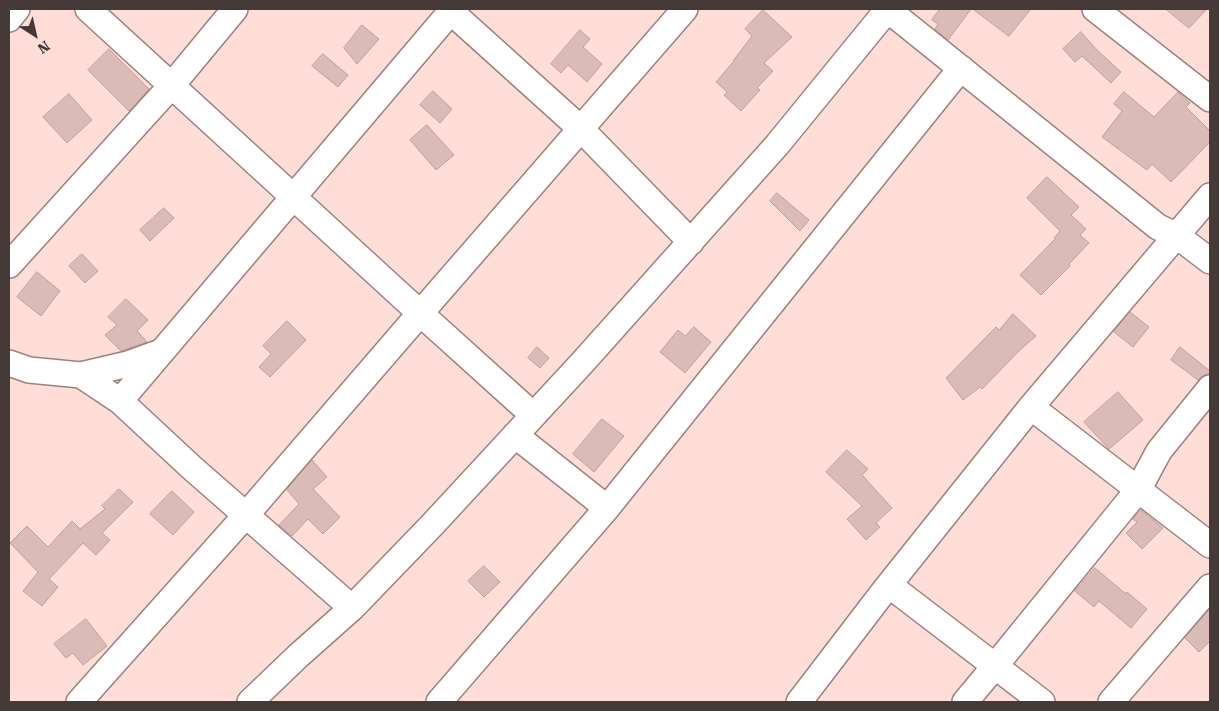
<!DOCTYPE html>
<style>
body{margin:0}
#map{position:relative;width:1219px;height:711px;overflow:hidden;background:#ffded9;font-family:"Roboto Serif",serif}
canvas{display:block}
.frame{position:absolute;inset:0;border:10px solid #463a38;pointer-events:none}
.north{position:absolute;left:10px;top:10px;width:50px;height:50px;-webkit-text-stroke:4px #ffded9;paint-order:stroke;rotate:145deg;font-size:14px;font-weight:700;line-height:20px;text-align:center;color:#463a38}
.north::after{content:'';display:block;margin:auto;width:18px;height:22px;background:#463a38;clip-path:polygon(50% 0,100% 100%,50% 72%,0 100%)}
</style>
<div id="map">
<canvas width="1219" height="711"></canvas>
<div class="frame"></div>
<div class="north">N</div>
</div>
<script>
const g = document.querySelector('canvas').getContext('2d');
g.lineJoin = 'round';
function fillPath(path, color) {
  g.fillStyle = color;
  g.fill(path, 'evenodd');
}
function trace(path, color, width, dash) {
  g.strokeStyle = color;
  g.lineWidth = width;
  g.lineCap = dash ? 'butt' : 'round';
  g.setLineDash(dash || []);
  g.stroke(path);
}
const building = new Path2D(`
 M 940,9 L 971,9 L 948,40 L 935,29 L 938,24 L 932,20 Z
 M 973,9 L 1031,9 L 1009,36 Z
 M 1166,9 L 1207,9 L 1189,28 Z
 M 763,10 L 792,37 L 764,63 L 773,71 L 757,88 L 760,90 L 741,111 L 724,95 L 727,92 L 716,82 L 734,61 L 733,61 L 752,36 L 745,29 Z
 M 362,25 L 379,39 L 357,64 L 344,48 Z
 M 580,30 L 590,39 L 583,47 L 602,64 L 587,82 L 568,65 L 561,73 L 551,64 Z
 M 1081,32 L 1097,50 L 1121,72 L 1111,83 L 1082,56 L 1075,62 L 1063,49 Z
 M 109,49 L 149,89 L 129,111 L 88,70 Z
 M 323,54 L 348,75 L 338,87 L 312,66 Z
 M 433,91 L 452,109 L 440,123 L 420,105 Z
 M 1124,92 L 1154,117 L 1178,92 L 1190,103 L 1186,107 L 1210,131 L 1210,142 L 1171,182 L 1152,164 L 1147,170 L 1102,137 L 1122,111 L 1114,104 Z
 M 69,94 L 92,120 L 67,143 L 43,117 Z
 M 427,125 L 454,155 L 436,170 L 410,140 Z
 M 1047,177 L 1079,207 L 1071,215 L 1086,229 L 1080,235 L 1089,243 L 1069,264 L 1070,266 L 1041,295 L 1020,275 L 1055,239 L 1054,238 L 1060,231 L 1027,198 Z
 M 777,193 L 809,220 L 800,231 L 770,201 Z
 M 164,208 L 174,218 L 150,241 L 140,230 Z
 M 82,254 L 98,271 L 85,283 L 69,266 Z
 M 37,272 L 60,291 L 41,316 L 17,297 Z
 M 126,299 L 148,320 L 137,331 L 147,342 L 121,351 L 105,335 L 117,325 L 108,317 Z
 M 1130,312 L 1149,327 L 1133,347 L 1114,332 Z
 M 1013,314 L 1036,336 L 1020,350 L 982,389 L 980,387 L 963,400 L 946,378 L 996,327 L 999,330 Z
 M 287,321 L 306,340 L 270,377 L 259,367 L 271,354 L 263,346 Z
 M 694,327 L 711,342 L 685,373 L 660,352 L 678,330 L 685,336 Z
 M 537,347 L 549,358 L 540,368 L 528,358 Z
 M 1180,347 L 1210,371 L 1210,374 L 1204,375 L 1198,380 L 1171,360 Z
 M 1118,392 L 1143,420 L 1109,449 L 1084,422 Z
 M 602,419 L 624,436 L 594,472 L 573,454 Z
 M 847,450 L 868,469 L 862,475 L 892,508 L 876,523 L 880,527 L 866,540 L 847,519 L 862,506 L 826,472 Z
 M 312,460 L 327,477 L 313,489 L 340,517 L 323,534 L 308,519 L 292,536 L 279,525 L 299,504 L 287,490 Z
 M 119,489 L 133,502 L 102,533 L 110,540 L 96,555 L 83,543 L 49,579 L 58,587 L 42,606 L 23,591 L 38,572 L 10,543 L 27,526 L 48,547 L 72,521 L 80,529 L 105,509 L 102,506 Z
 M 172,491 L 194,512 L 173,535 L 150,514 Z
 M 1141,510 L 1163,528 L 1142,549 L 1126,533 L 1137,522 L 1133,519 Z
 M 484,566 L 500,582 L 484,597 L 468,581 Z
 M 1095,568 L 1126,594 L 1127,592 L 1147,609 L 1131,628 L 1099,601 L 1094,607 L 1075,591 Z
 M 1210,609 L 1210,641 L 1199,652 L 1185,638 Z
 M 86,619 L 107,646 L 83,665 L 73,653 L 66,658 L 54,644 Z`);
fillPath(building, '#dbbbb7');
trace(building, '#bea09c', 1);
const minor = new Path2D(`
 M 88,9 L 420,313 L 533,415
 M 448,9 L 581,129 L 691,242
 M 887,9 L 1158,227 L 1176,235 L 1210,261
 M 1095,9 L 1210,99
 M 9,19 L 17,9
 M 9,265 L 172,85 L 235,9
 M 9,363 L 29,370 L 81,375 L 128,364 L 161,352
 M 81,375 L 120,401 L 191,467 L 352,608
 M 120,401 L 453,9
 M 1031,407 L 1210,545
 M 515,435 L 607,508
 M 889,585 L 1042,702
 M 79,702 L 246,515 L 410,325 L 685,9
 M 250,702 L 298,656 L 352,608 L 433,524 L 582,363 L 777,145 L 888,9
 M 439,702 L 607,508 L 961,68
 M 799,702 L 884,591 L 1031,407 L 1210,196
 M 965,702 L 995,666 L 1138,490 L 1159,451 L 1210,388
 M 1111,702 L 1210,587`);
trace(minor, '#9e817d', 28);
trace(minor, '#fff', 25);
</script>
